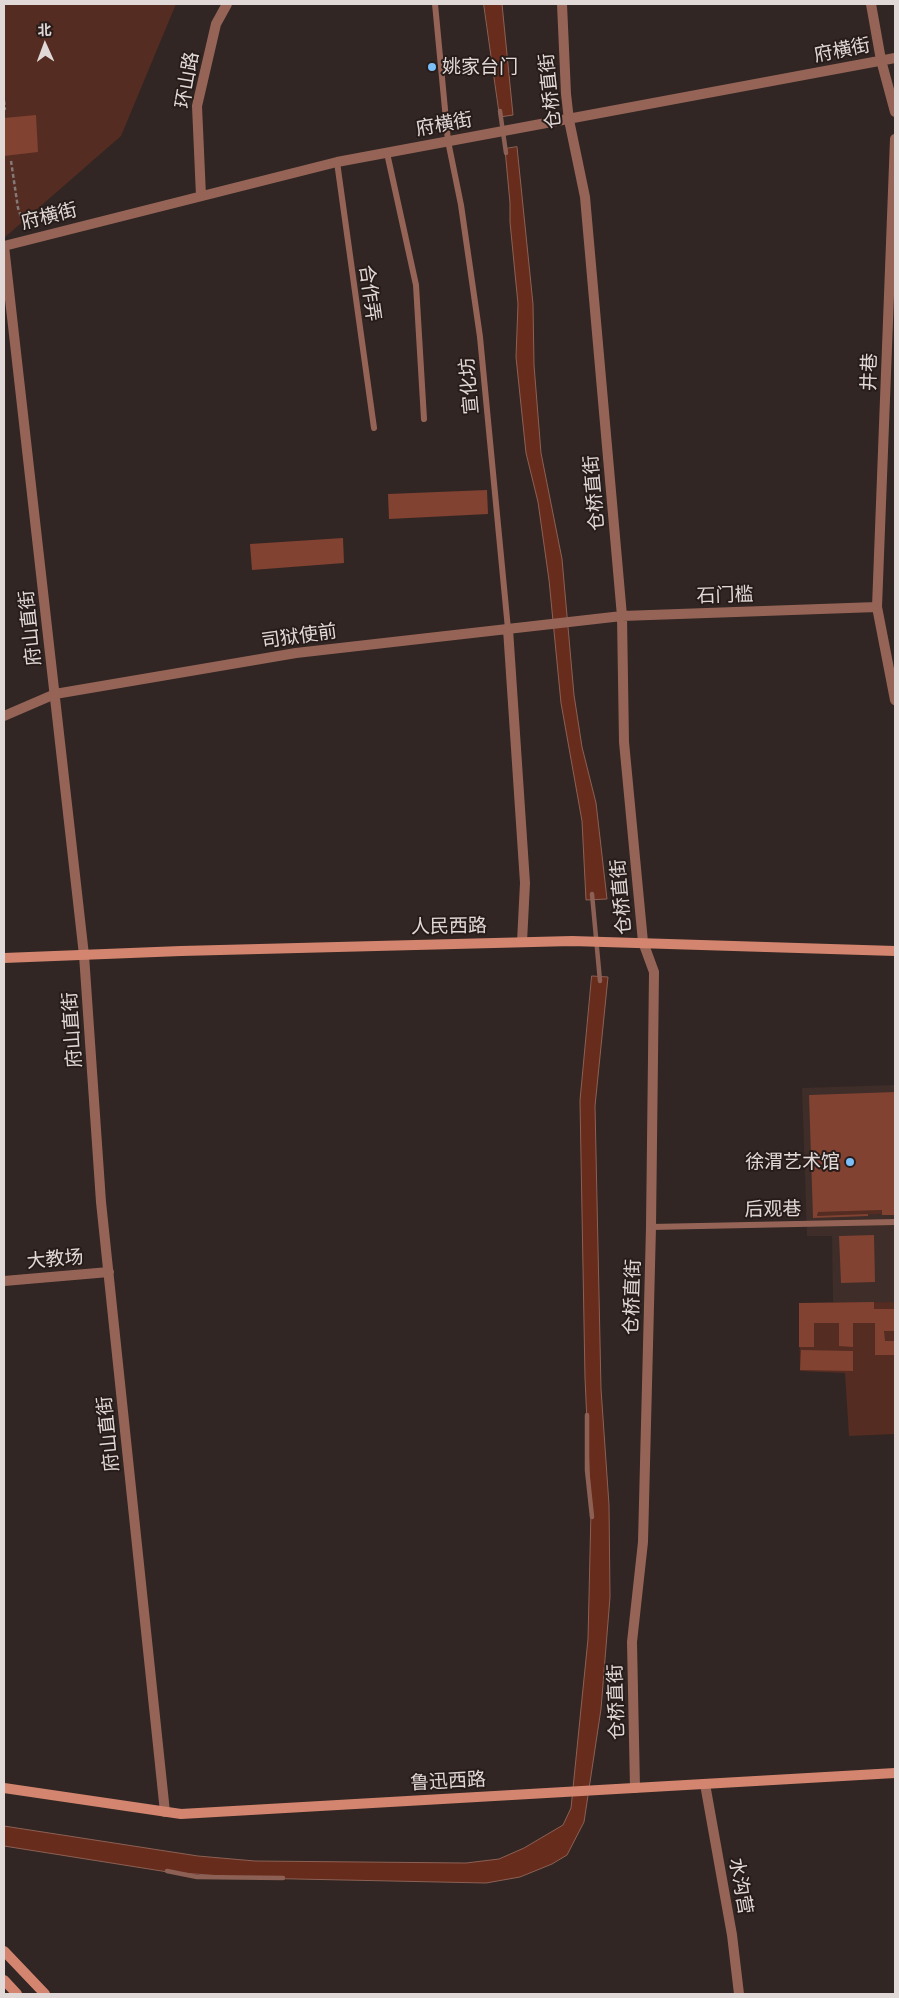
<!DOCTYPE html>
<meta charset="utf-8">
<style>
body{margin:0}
#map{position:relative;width:899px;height:1998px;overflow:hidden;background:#312623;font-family:Commissioner,"Noto Sans SC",sans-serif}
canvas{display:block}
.frame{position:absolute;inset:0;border:5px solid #e1d9d7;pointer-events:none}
.north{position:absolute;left:20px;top:20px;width:50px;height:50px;-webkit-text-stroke:4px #271c19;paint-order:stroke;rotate:358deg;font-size:14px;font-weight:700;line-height:20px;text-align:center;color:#e1d9d7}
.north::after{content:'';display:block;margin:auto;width:18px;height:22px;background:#e1d9d7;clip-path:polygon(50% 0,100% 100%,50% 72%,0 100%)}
</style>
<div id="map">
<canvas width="899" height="1998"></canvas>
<div class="frame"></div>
<div class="north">北</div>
</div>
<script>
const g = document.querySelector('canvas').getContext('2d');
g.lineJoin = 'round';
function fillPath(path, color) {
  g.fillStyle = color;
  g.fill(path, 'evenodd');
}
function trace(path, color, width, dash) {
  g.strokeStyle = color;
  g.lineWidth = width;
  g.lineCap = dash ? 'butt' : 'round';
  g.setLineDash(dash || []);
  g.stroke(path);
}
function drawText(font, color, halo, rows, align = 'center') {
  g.font = font + ' Commissioner,"Noto Sans SC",sans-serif';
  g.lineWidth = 4;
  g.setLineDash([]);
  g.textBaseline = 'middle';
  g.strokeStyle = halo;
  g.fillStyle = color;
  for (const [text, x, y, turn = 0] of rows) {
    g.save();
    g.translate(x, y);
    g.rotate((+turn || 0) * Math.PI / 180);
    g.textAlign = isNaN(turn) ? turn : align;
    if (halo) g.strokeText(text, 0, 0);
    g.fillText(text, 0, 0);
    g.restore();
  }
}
fillPath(new Path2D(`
 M 895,1085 L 895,1302 L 833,1302 L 832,1236 L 807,1236 L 802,1088 Z`), '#3e2d29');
fillPath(new Path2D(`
 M 4,4 L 176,4 L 121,136 L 4,238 Z
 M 882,1210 L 882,1214 L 817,1216 L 818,1212 Z
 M 895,1302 L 895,1434 L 849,1436 L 845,1373 L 800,1371 L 799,1303 Z`), '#542c22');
const water = new Path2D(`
 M 484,4 L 502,4 L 513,115 L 500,117 Z
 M 517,147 L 533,304 L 534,365 L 541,453 L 562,559 L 574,695 L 582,747 L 596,803 L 607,899 L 586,900 L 582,821 L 561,703 L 549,580 L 538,502 L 526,453 L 516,357 L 518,304 L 510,222 L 510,203 L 505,149 Z
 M 592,976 L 608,977 L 595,1106 L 601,1389 L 609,1505 L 610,1597 L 601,1709 L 584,1822 L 567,1855 L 552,1864 L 520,1877 L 486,1883 L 249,1878 L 168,1872 L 4,1846 L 4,1826 L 198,1856 L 255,1861 L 466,1863 L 499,1859 L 524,1848 L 563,1825 L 571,1808 L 588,1639 L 591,1511 L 585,1378 L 580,1101 Z`);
fillPath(water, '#682c1c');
trace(water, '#8c6054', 1);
trace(new Path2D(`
 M 500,111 L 506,153
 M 592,894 L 600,981
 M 587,1415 L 587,1470 L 592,1517
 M 167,1871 L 197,1877 L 283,1878`), '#8c6054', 4.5);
fillPath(new Path2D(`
 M 36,115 L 38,152 L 4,156 L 4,118 Z
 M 487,490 L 488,514 L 389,519 L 388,494 Z
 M 343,538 L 344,563 L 252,570 L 250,544 Z
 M 895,1092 L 895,1215 L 882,1215 L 882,1210 L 818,1212 L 817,1216 L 868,1214 L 868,1216 L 813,1218 L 809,1095 Z
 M 874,1235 L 875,1282 L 841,1283 L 839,1236 Z
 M 874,1302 L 874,1309 L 895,1309 L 895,1331 L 884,1331 L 885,1341 L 895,1341 L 895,1355 L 875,1355 L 875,1323 L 853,1323 L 853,1347 L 839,1346 L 839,1323 L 814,1323 L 814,1347 L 799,1347 L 799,1303 Z
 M 801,1350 L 853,1351 L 853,1371 L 800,1370 Z`), '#814231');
trace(new Path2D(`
 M 4,101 L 5,110
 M 11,161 L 18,208 L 25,228`), '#837977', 2.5, [4, 2.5]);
trace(new Path2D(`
 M 435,4 L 448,141 L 461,205 L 480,337 L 508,629
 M 387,153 L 416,285 L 424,419
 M 337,162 L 374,428
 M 651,1227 L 895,1222`), '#966457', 6);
trace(new Path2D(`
 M 562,4 L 566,94 L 569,120 L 585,197 L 622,616 L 624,742 L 643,942 L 654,972 L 651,1227 L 643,1542 L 632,1642 L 635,1788
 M 871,4 L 881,60 L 895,112
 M 895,139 L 877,607 L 895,700
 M 201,196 L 197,106 L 216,24 L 227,4
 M 508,629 L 525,883 L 522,942
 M 4,716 L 55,694 L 296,653 L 622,616 L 877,607
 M 4,1281 L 109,1272
 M 705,1784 L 732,1935 L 739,1994
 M 165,1812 L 101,1202 L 84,955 L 4,246 L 337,162 L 895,58`), '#966457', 10);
trace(new Path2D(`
 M 4,958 L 181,951 L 572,941 L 895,951
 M 4,1788 L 181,1814 L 895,1773
 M 4,1951 L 45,1994
 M 4,1980 L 17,1994`), '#d3856f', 10);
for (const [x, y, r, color] of [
 [432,67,5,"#7bbef8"],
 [850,1162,5,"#7bbef8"]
]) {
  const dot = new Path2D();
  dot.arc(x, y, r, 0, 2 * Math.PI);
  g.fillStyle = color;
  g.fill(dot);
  trace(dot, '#271c19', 2);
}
drawText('19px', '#e1d9d7', '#271c19', [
 ["府横街",842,50,-11],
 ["环山路",187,80,-80],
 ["仓桥直街",550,91,-96],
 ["府横街",444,124,-10],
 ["府横街",49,216,-14],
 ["合作弄",370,293,82],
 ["井巷",869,372,-88],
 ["宣化坊",469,386,-95],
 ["仓桥直街",594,493,-95],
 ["石门槛",725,595,-2],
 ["府山直街",30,628,-96],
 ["司狱使前",299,636,-8],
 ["仓桥直街",621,897,-95],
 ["人民西路",449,926,-1],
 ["府山直街",72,1030,-94],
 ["后观巷",773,1209,-1],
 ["大教场",55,1259,-5],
 ["仓桥直街",632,1297,-88],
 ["府山直街",108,1434,-96],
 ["仓桥直街",616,1702,-92],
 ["鲁迅西路",448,1781,-3],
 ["水沟营",741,1886,80]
]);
drawText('19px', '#e1d9d7', '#271c19', [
 ["姚家台门",442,67],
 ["徐渭艺术馆",840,1162,"right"]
], 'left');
</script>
